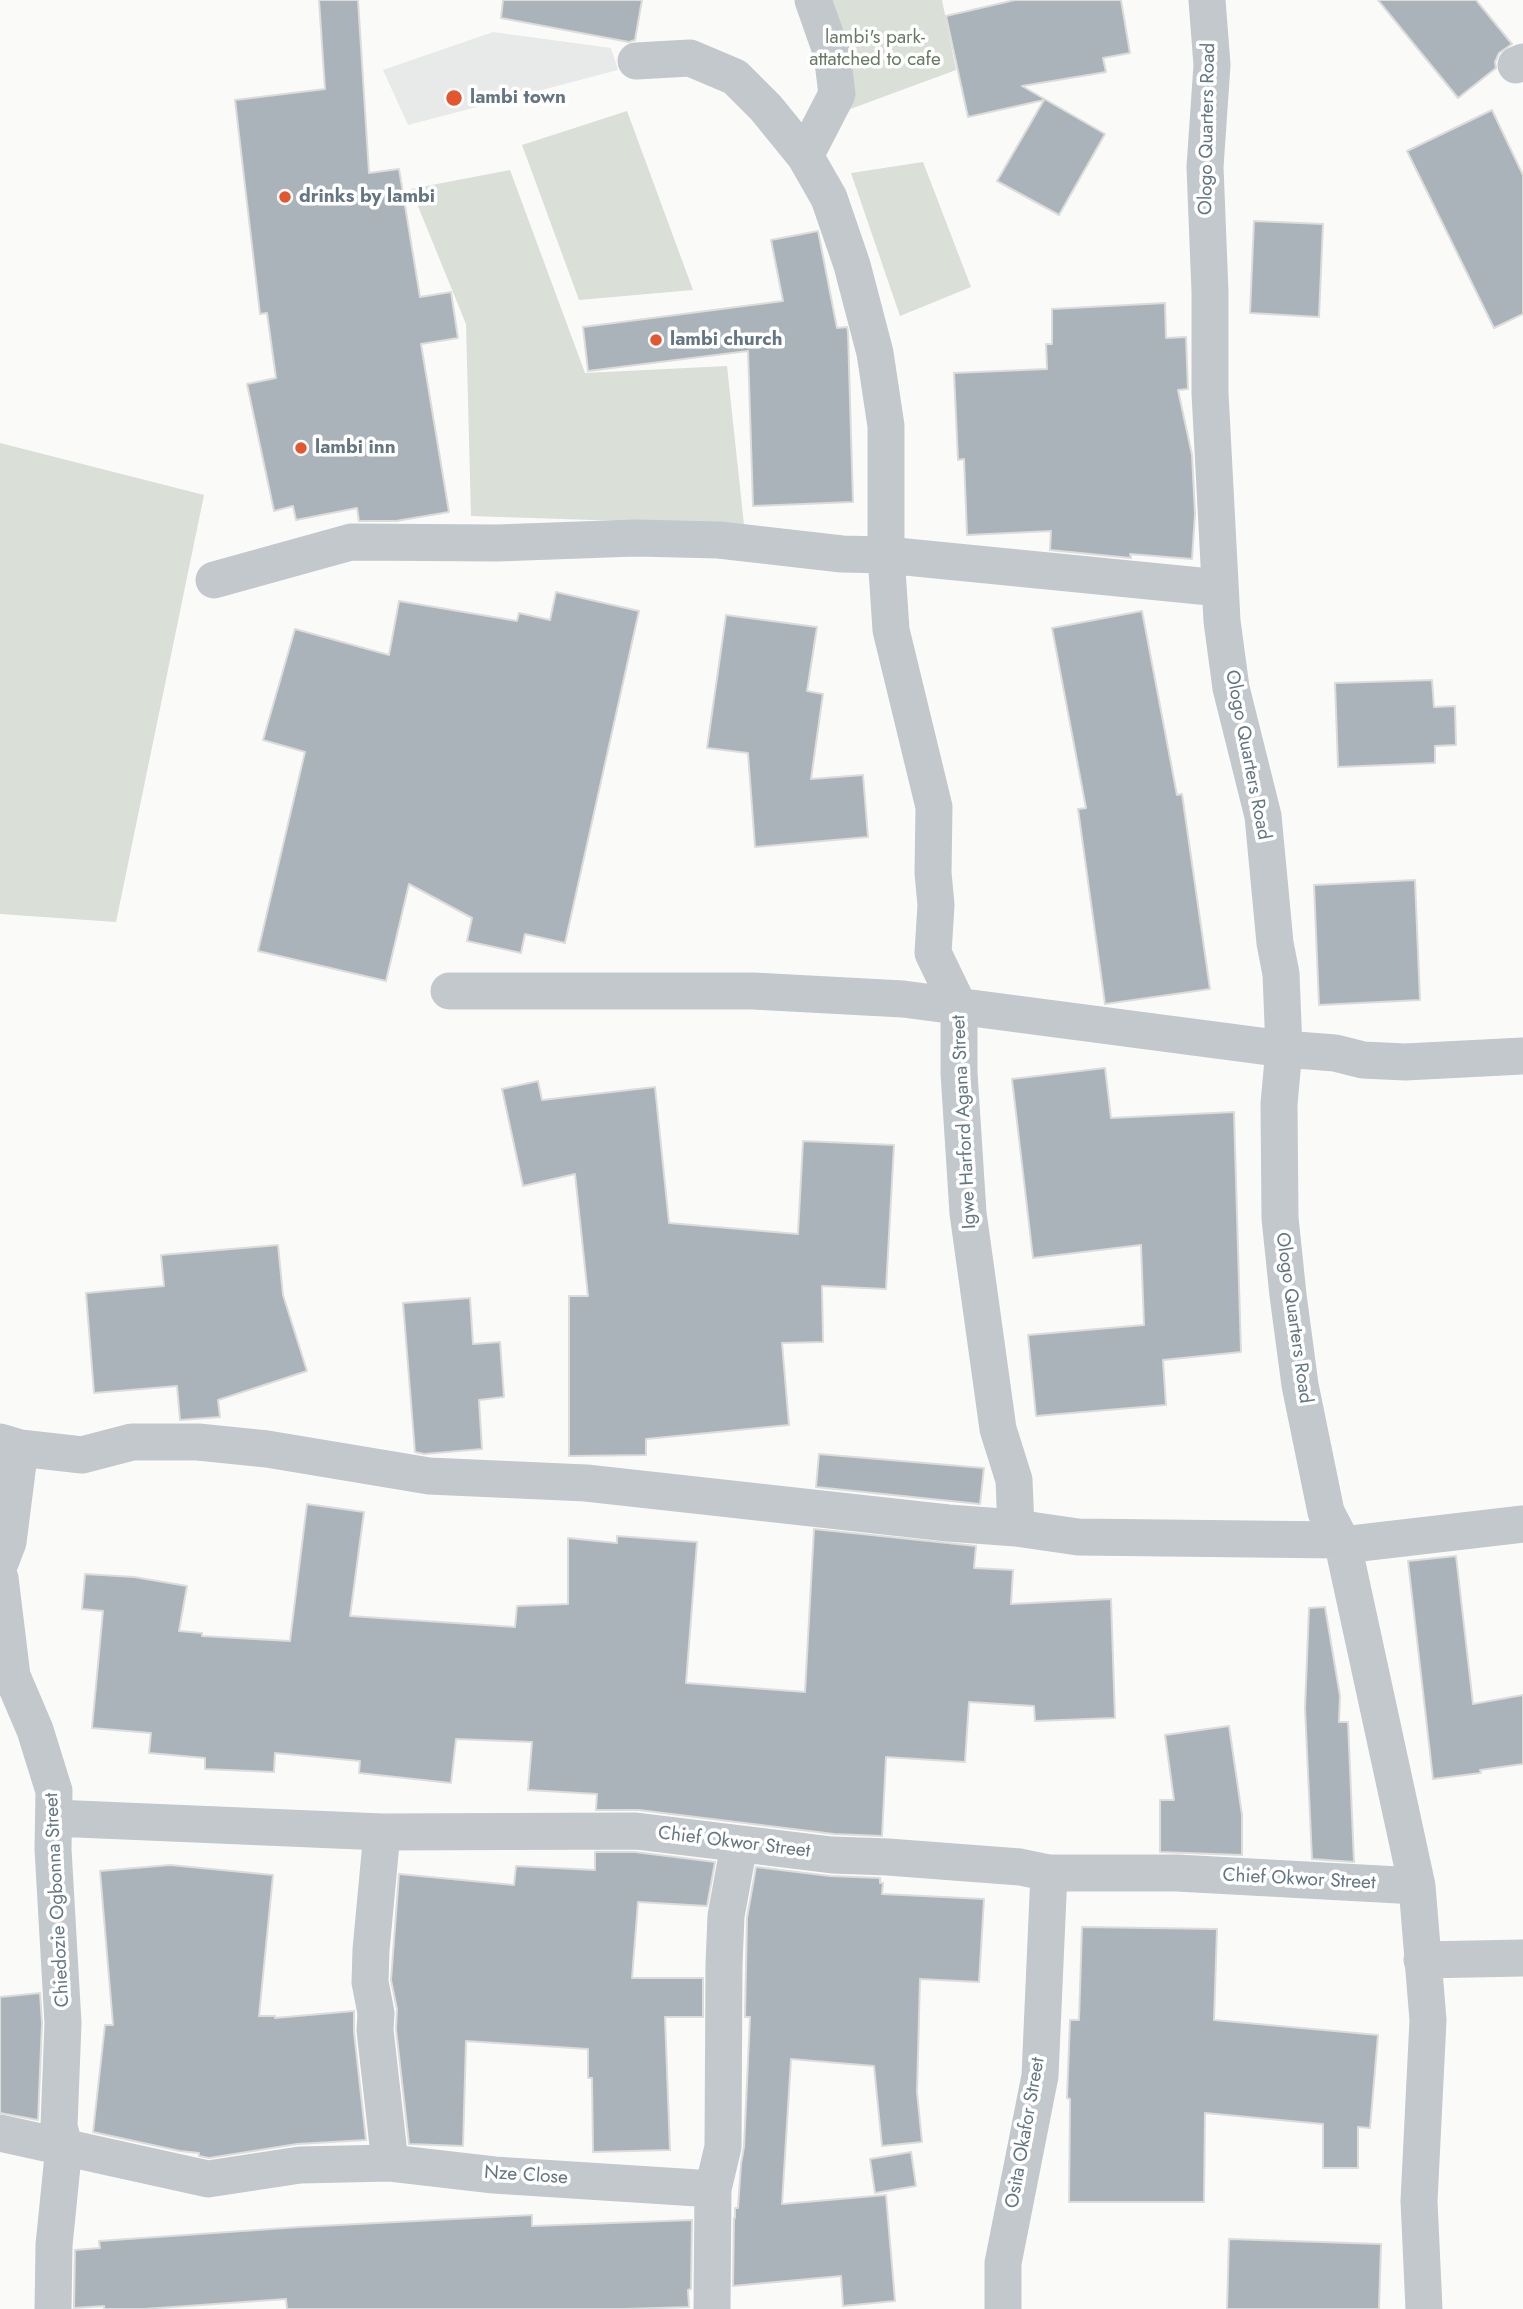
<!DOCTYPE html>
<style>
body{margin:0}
canvas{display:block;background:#fafaf8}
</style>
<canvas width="1523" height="2309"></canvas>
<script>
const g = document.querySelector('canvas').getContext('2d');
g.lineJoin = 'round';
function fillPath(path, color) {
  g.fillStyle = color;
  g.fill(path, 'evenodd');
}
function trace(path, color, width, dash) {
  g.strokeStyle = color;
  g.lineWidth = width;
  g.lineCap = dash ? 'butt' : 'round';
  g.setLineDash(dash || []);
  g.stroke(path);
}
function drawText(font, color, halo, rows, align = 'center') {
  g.font = font + ' Jost,sans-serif';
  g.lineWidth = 7;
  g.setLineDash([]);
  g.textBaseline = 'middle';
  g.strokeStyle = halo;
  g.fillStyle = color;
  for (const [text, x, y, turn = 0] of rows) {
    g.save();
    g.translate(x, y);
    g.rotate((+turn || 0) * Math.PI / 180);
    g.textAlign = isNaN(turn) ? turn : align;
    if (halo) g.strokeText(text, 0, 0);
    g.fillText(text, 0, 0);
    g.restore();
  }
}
fillPath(new Path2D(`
 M 493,32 L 611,48 L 618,70 L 408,125 L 383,70 Z`), '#e8e9e9');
fillPath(new Path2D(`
 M 807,0 L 942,0 L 956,70 L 845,111 Z
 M 627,111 L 693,290 L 579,300 L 522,145 Z
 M 923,162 L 971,287 L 900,316 L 851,173 Z
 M 510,170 L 585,373 L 727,366 L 744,525 L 471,516 L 466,324 L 411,189 Z
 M 0,443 L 204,495 L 116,922 L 0,914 Z`), '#dadfd7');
const building = new Path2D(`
 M 319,0 L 358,0 L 369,173 L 399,169 L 420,297 L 451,292 L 458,338 L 421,344 L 449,512 L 396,521 L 359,521 L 357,508 L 296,520 L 293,506 L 274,511 L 247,384 L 276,378 L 267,313 L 260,314 L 235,100 L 325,89 Z
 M 503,0 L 642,0 L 635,40 L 629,42 L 501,18 Z
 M 1015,0 L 1121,0 L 1130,53 L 1103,58 L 1106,72 L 1022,86 L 1105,134 L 1059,215 L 997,181 L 1044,100 L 968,117 L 946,16 Z
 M 1378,0 L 1476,0 L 1512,44 L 1499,53 L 1495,62 L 1496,68 L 1458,98 Z
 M 1492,110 L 1523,175 L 1523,314 L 1494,328 L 1407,151 Z
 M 1254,221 L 1323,224 L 1319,317 L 1250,313 Z
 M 818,231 L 837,328 L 847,327 L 848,332 L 853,502 L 753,506 L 748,351 L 588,371 L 583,327 L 783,301 L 771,240 Z
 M 1165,303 L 1166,338 L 1186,337 L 1188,389 L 1178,390 L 1192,455 L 1195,514 L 1192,559 L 1130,554 L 1131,558 L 1050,550 L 1051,531 L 967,535 L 964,459 L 958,460 L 954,373 L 1047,369 L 1046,344 L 1052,344 L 1052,309 Z
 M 556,592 L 639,611 L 565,943 L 525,934 L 521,953 L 467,941 L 472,918 L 409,884 L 386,981 L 258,951 L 305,752 L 263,740 L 295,629 L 389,655 L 399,601 L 517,621 L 519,613 L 550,620 Z
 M 1142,611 L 1177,795 L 1182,794 L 1210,989 L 1105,1004 L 1078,809 L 1086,808 L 1052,628 Z
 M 726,615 L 817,627 L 807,691 L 823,694 L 811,779 L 863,775 L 868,837 L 755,847 L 748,753 L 707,748 Z
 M 1432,680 L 1434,707 L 1455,706 L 1456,745 L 1435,746 L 1435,763 L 1338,767 L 1335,683 Z
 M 1415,880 L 1420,1000 L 1319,1005 L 1314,885 Z
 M 1105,1068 L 1111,1118 L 1234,1112 L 1241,1352 L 1163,1360 L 1166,1405 L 1036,1416 L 1028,1335 L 1144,1325 L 1141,1245 L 1033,1258 L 1012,1079 Z
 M 538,1081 L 542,1100 L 655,1087 L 669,1223 L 798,1234 L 803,1141 L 894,1145 L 886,1289 L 822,1286 L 823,1342 L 782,1343 L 789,1425 L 646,1439 L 646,1455 L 569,1456 L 569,1296 L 588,1296 L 575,1174 L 523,1186 L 502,1089 Z
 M 278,1245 L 283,1295 L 307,1371 L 218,1400 L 220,1417 L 180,1420 L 177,1386 L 94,1393 L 86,1293 L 164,1286 L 161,1255 Z
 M 470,1298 L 473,1344 L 500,1342 L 504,1397 L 479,1400 L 482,1449 L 424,1454 L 415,1452 L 403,1303 Z
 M 819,1454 L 984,1468 L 980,1504 L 816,1487 Z
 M 307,1504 L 364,1512 L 350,1616 L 515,1627 L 517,1606 L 568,1604 L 568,1538 L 617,1543 L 617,1536 L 697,1542 L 686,1683 L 805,1692 L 814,1529 L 976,1546 L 974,1568 L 1013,1570 L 1011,1604 L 1111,1599 L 1115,1718 L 1035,1721 L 1034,1706 L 969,1702 L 965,1762 L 886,1757 L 882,1836 L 834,1834 L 639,1810 L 596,1810 L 597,1794 L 528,1790 L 532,1742 L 456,1739 L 451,1783 L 359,1773 L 360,1761 L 275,1753 L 274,1772 L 205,1769 L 205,1758 L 149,1753 L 151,1733 L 92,1728 L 103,1611 L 82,1609 L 85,1574 L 134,1577 L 187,1586 L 179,1631 L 202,1633 L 202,1636 L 290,1641 Z
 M 1456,1556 L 1473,1704 L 1523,1695 L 1523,1764 L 1480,1770 L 1481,1773 L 1433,1779 L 1408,1561 Z
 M 1325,1607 L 1340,1696 L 1339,1722 L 1348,1722 L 1354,1862 L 1312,1859 L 1305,1708 L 1309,1608 Z
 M 1229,1726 L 1242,1815 L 1242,1855 L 1160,1852 L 1160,1800 L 1174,1800 L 1165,1735 Z
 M 595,1852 L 635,1852 L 715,1862 L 707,1906 L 638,1902 L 632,1978 L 703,1978 L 703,2017 L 665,2017 L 670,2150 L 593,2152 L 592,2078 L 588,2078 L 588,2049 L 466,2041 L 463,2146 L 409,2144 L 396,2029 L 397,2009 L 391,1980 L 399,1874 L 514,1885 L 516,1866 L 595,1870 Z
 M 170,1865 L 273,1875 L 259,2016 L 275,2016 L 275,2018 L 354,2011 L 354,2032 L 366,2140 L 297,2144 L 209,2158 L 199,2156 L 199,2153 L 180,2151 L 93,2132 L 105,2025 L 113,2025 L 100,1871 Z
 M 756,1867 L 830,1876 L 880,1878 L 880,1883 L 883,1883 L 882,1894 L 984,1899 L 979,1982 L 920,1979 L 917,2092 L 922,2142 L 882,2146 L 874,2066 L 791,2059 L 782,2204 L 886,2195 L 895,2301 L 843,2306 L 841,2276 L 733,2286 L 734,2218 L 735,2218 L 735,2208 L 738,2208 L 741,2164 L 744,2147 L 750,2017 L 745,2017 L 747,1918 Z
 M 1082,1927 L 1217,1929 L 1214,2020 L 1378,2035 L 1370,2128 L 1358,2127 L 1358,2168 L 1323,2168 L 1323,2124 L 1205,2113 L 1204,2202 L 1069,2202 L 1070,2099 L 1067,2098 L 1070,2020 L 1079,2020 Z
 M 40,1993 L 42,2023 L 38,2120 L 0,2113 L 0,1997 Z
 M 911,2152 L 916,2186 L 875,2193 L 870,2159 Z
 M 532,2215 L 532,2226 L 692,2220 L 691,2289 L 688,2290 L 689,2307 L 625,2309 L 287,2309 L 286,2299 L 144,2309 L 104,2309 L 104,2306 L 74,2308 L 75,2250 L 100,2248 L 99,2241 L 300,2227 Z
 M 1229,2239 L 1381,2244 L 1379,2309 L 1227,2309 Z`);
fillPath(building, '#aab3b9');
trace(building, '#dcdcda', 2);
trace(new Path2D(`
 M 1207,0 L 1212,65 L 1205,167 L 1210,292 L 1210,393 L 1222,621 L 1231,688 L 1263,816 L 1275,943 L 1281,974 L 1284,1049 L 1279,1104 L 1280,1218 L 1288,1295 L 1300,1385 L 1326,1512 L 1343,1545 L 1417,1886 L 1428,2020 L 1419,2201 L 1424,2309
 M 636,61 L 690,58 L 735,77 L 766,108 L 805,156 L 829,198 L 852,265 L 875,353 L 886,426 L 886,555 L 891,630 L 934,807 L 933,873 L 936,905 L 933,953 L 959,1007 L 959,1073 L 968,1213 L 998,1429 L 1014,1480 L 1016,1528
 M 1516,65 L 1523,62
 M 805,156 L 837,94 L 832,54 L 813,0
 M 214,580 L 351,542 L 497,543 L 635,538 L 719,540 L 842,554 L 886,555 L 1220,588
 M 449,991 L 753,991 L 903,999 L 1284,1049 L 1335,1053 L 1363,1060 L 1405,1062 L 1523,1056
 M 0,1442 L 20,1448 L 82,1455 L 132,1442 L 198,1442 L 267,1449 L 429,1476 L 586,1483 L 948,1523 L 1016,1528 L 1078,1537 L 1338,1540 L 1343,1545 L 1523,1524
 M 0,1563 L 8,1542 L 20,1448
 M 0,1578 L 12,1676 L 35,1730 L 54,1791 L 53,1849 L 63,2023 L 59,2126 L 64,2146 L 54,2245 L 53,2309
 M 54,1818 L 382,1832 L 636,1831 L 832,1855 L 888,1857 L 1020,1867 L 1049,1873 L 1177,1873 L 1417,1886
 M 382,1832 L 371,1950 L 370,1982 L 376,2013 L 375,2030 L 390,2163
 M 1422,1960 L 1523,1958
 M 0,2133 L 208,2179 L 300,2165 L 390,2163 L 494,2175 L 713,2189 L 723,2147 L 724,1964 L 726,1916 L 739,1845
 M 712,2309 L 713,2189
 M 1003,2309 L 1003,2263 L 1040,2076 L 1049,1873`), '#c3c8cc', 37);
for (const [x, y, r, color] of [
 [454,98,9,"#e4572e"],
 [285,197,7,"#e4572e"],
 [656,340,7,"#e4572e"],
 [301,448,7,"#e4572e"]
]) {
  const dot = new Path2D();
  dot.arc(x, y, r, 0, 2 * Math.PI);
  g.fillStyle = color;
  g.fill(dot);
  trace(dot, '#fff', 2.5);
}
drawText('19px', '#687a64', '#fff', [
 ["lambi's park-",875,38],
 ["attatched to cafe",875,60]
]);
drawText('bold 19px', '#657683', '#fff', [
 ["lambi town",470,98],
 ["drinks by lambi",299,197],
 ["lambi church",670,340],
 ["lambi inn",315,448]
], 'left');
drawText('19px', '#657683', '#fff', [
 ["Ologo Quarters Road",1208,129,-89],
 ["Ologo Quarters Road",1247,755,79],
 ["Igwe Harford Agana Street",965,1122,-93],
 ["Ologo Quarters Road",1293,1318,82],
 ["Chief Okwor Street",734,1843,7],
 ["Chief Okwor Street",1299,1880,3],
 ["Chiedozie Ogbonna Street",58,1900,-93],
 ["Osita Okafor Street",1026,2133,-80],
 ["Nze Close",526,2176,4]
]);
</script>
